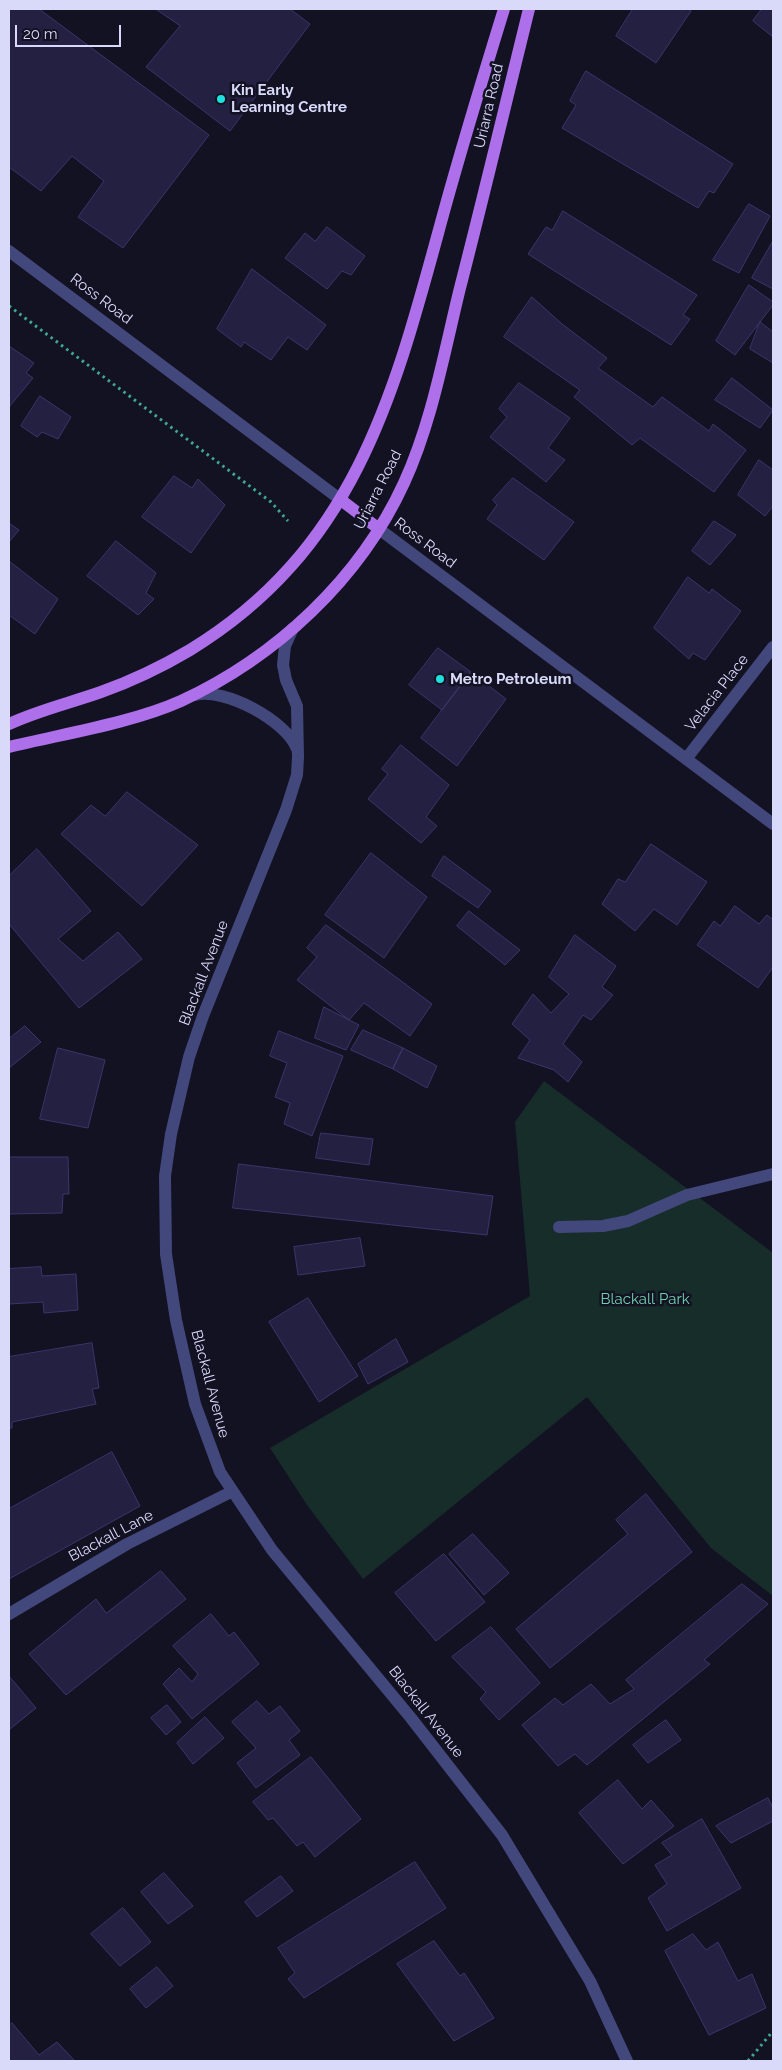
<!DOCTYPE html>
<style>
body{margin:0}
#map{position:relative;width:782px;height:2070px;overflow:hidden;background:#131223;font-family:Raleway,sans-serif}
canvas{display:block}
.frame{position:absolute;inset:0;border:10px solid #d9dafa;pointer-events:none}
.scale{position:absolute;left:15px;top:25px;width:106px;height:22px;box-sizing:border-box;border:2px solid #d9dafa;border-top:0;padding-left:6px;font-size:15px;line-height:18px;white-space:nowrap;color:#d9dafa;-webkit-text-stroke:4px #131223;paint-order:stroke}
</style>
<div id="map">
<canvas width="782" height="2070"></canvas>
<div class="frame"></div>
<div class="scale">20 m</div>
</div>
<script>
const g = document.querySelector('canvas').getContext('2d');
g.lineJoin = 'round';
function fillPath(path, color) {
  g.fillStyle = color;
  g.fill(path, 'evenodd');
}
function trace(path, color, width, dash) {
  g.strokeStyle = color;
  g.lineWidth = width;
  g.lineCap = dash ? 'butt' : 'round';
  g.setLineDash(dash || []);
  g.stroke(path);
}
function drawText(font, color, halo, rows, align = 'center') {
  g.font = font + ' Raleway,sans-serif';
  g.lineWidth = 5;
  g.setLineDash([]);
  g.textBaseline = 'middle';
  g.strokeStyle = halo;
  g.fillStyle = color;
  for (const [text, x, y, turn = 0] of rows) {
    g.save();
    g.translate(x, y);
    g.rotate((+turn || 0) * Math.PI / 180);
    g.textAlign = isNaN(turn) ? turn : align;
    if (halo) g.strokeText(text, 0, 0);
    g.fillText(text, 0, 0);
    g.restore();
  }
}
fillPath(new Path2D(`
 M 544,1081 L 773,1253 L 773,1596 L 711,1548 L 587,1397 L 363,1579 L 307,1505 L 270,1448 L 530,1296 L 515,1122 Z`), '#162d29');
const building = new Path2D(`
 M 9,9 L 39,9 L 209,135 L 123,248 L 78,217 L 104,181 L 72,156 L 41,191 L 9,167 Z
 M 156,9 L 290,9 L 310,24 L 230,131 L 146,67 L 180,26 Z
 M 633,9 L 688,9 L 691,11 L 656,63 L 616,36 Z
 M 762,9 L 773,9 L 773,37 L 753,21 Z
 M 586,71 L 733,164 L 714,193 L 709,191 L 698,208 L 562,128 L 576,105 L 570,101 Z
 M 749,204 L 770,216 L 739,273 L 713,260 Z
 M 563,211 L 697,295 L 683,315 L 690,319 L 671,345 L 528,254 L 546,227 L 552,230 Z
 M 327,227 L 365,256 L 351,275 L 342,271 L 327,289 L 285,258 L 305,233 L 315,241 Z
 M 773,241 L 773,289 L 752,278 Z
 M 252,269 L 326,325 L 307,350 L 288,337 L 271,360 L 244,342 L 241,347 L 217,329 Z
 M 749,285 L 773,302 L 773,305 L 735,355 L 716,341 Z
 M 532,297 L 562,324 L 607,358 L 598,368 L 653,407 L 662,397 L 709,431 L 713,424 L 746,450 L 714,492 L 640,438 L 632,445 L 574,397 L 580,390 L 504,337 Z
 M 760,322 L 773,332 L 773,363 L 750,349 Z
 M 9,346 L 34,363 L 26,373 L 33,378 L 9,407 Z
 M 732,378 L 773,410 L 760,428 L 715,400 Z
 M 519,383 L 570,418 L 548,448 L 565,460 L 546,482 L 490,437 L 507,417 L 499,409 Z
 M 40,396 L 71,417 L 58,439 L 42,432 L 37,437 L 21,426 Z
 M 759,460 L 773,470 L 773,506 L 765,516 L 738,495 Z
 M 174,476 L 192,488 L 198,479 L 225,505 L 191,553 L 142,517 Z
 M 513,478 L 574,522 L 544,560 L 487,519 L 497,505 L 493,500 Z
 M 714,521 L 736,535 L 710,565 L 692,551 Z
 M 9,523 L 19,530 L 9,542 Z
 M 116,541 L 156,573 L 146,593 L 154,599 L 138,615 L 87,576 Z
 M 9,561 L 58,599 L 35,634 L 9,615 Z
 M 688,577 L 709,593 L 712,589 L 741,611 L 705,660 L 693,653 L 689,659 L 654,628 Z
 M 438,648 L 471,672 L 442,710 L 409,685 Z
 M 471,672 L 506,699 L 457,766 L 421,738 Z
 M 401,745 L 449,785 L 426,817 L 437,826 L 421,843 L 368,799 L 388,774 L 382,769 Z
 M 127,792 L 198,845 L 142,906 L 61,834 L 91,805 L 105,816 Z
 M 651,844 L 707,882 L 677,925 L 654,909 L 635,931 L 602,904 L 618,879 L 625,882 Z
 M 37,849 L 91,911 L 58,939 L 83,961 L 118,932 L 142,959 L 79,1008 L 9,924 L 9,876 Z
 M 371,853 L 427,897 L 384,958 L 325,915 Z
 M 444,856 L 491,891 L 478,908 L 432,876 Z
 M 735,906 L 759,924 L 767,915 L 773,920 L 773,967 L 758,988 L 697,945 L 714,921 L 720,926 Z
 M 469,911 L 520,950 L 505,965 L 457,926 Z
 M 326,925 L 432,1004 L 410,1036 L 364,1003 L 349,1020 L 297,980 L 317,957 L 307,948 Z
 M 575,935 L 616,966 L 602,987 L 613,995 L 591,1020 L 583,1015 L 563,1044 L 582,1062 L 568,1082 L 554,1070 L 518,1058 L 530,1040 L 512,1024 L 533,994 L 551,1013 L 569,994 L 549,977 Z
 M 324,1007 L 359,1025 L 346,1050 L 315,1038 Z
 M 25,1026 L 41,1042 L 9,1068 L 9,1039 Z
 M 363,1030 L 403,1048 L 393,1069 L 351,1050 Z
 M 279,1031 L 343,1056 L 312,1136 L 284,1124 L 290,1103 L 275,1097 L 287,1063 L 270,1056 Z
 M 58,1048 L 105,1060 L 88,1128 L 40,1119 Z
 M 403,1048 L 437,1066 L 427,1088 L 393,1069 Z
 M 321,1133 L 373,1139 L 369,1165 L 316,1158 Z
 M 9,1157 L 68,1157 L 69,1194 L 63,1194 L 62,1213 L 9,1214 Z
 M 239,1164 L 493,1196 L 487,1235 L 233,1208 Z
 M 360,1238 L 365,1266 L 298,1275 L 294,1247 Z
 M 41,1267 L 42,1276 L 76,1274 L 78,1310 L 44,1313 L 43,1302 L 9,1304 L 9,1269 Z
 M 308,1298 L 358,1376 L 319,1402 L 269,1322 Z
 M 396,1339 L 408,1362 L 368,1384 L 358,1364 Z
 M 92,1343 L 99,1388 L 92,1389 L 96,1404 L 12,1422 L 12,1428 L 9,1428 L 9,1357 Z
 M 112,1452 L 140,1506 L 9,1579 L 9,1509 Z
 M 646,1494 L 692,1552 L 550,1668 L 516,1629 L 628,1534 L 616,1520 Z
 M 473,1534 L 509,1573 L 484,1595 L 449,1554 Z
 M 444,1554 L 485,1602 L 436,1641 L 395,1593 Z
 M 161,1571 L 186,1599 L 66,1695 L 29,1654 L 96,1599 L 106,1613 Z
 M 742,1584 L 768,1604 L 704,1660 L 710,1664 L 587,1765 L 575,1754 L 558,1766 L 522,1725 L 555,1698 L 563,1705 L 591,1684 L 610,1704 L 634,1689 L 626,1680 Z
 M 211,1614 L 229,1636 L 234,1632 L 259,1664 L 192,1719 L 163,1684 L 179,1668 L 192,1682 L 198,1674 L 173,1646 Z
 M 491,1627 L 540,1683 L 499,1720 L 480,1699 L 486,1692 L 452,1657 Z
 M 9,1676 L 36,1708 L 10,1729 L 9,1728 Z
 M 257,1701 L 269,1714 L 280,1706 L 300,1731 L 289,1740 L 300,1755 L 256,1788 L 237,1763 L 256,1748 L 232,1722 Z
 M 167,1705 L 181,1722 L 166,1735 L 151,1718 Z
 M 205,1717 L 224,1738 L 193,1764 L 177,1743 Z
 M 666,1720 L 681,1740 L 648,1763 L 633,1745 Z
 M 311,1757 L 361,1819 L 315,1857 L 303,1842 L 297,1846 L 273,1818 L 268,1820 L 253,1802 Z
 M 618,1780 L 642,1809 L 651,1800 L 674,1826 L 623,1864 L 579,1813 Z
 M 768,1798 L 773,1808 L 773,1821 L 731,1843 L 716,1826 Z
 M 702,1819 L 741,1888 L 667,1931 L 648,1898 L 667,1884 L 655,1865 L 672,1855 L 662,1843 Z
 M 415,1862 L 446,1908 L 304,1998 L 288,1979 L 295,1973 L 278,1948 Z
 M 164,1873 L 193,1906 L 168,1924 L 141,1892 Z
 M 281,1876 L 293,1891 L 257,1917 L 245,1902 Z
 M 123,1908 L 151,1942 L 120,1966 L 91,1934 Z
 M 693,1934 L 706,1950 L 718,1942 L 738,1981 L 752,1974 L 766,2008 L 709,2035 L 665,1951 Z
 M 434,1941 L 460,1976 L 464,1973 L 494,2018 L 454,2041 L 397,1964 Z
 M 157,1967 L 173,1986 L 146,2008 L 130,1989 Z
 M 12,2023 L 39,2055 L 57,2042 L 75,2061 L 9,2061 L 9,2026 Z`);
fillPath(building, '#232042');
trace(building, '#3a366b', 1);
trace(new Path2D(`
 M 9,306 L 271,502 L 288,521
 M 748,2061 L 773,2031`), '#40a795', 3, [2.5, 4]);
trace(new Path2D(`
 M 9,251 L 341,500
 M 379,529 L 773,824
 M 293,628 L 285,646 L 283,665 L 286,680 L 297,706 L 298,757 L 297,775 L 286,810 L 203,1016 L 189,1057 L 171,1134 L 165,1176 L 166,1254 L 176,1320 L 195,1404 L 220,1472 L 272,1550 L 411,1718 L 502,1835 L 590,1981 L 627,2061
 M 195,695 C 224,687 287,721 297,749
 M 686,759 L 773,647
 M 559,1227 L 603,1226 L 628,1221 L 687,1195 L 773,1174
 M 9,1614 L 127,1544 L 231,1492`), '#43487c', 12);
trace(new Path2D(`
 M 341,500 L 379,529
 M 9,724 C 39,710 70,703 101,692 C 132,681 163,666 190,650 C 357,548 395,391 443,215 C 462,146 483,77 504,9
 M 9,747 C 62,734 132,723 181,701 C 276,657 360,579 404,483 C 432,422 444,353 460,288 C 484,195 506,102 529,9`), '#ae6feb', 12);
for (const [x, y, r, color] of [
 [221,99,5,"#1fe0dc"],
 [440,679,5,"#1fe0dc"]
]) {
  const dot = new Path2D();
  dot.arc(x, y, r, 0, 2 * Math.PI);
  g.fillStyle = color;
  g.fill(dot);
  trace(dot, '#131223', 2);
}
drawText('bold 15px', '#d9dafa', '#131223', [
 ["Kin Early",231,90],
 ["Learning Centre",231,107],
 ["Metro Petroleum",450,679]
], 'left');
drawText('15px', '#d9dafa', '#131223', [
 ["Uriarra Road",489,106,-77],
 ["Ross Road",101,299,37],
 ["Uriarra Road",378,490,-63],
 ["Ross Road",425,543,37],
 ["Velacia Place",717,693,-52],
 ["Blackall Avenue",204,973,-69],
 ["Blackall Avenue",210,1384,75],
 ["Blackall Lane",111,1536,-28],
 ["Blackall Avenue",426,1712,52]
]);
drawText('15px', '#6fd0ac', '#131223', [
 ["Blackall Park",645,1299]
]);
</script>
